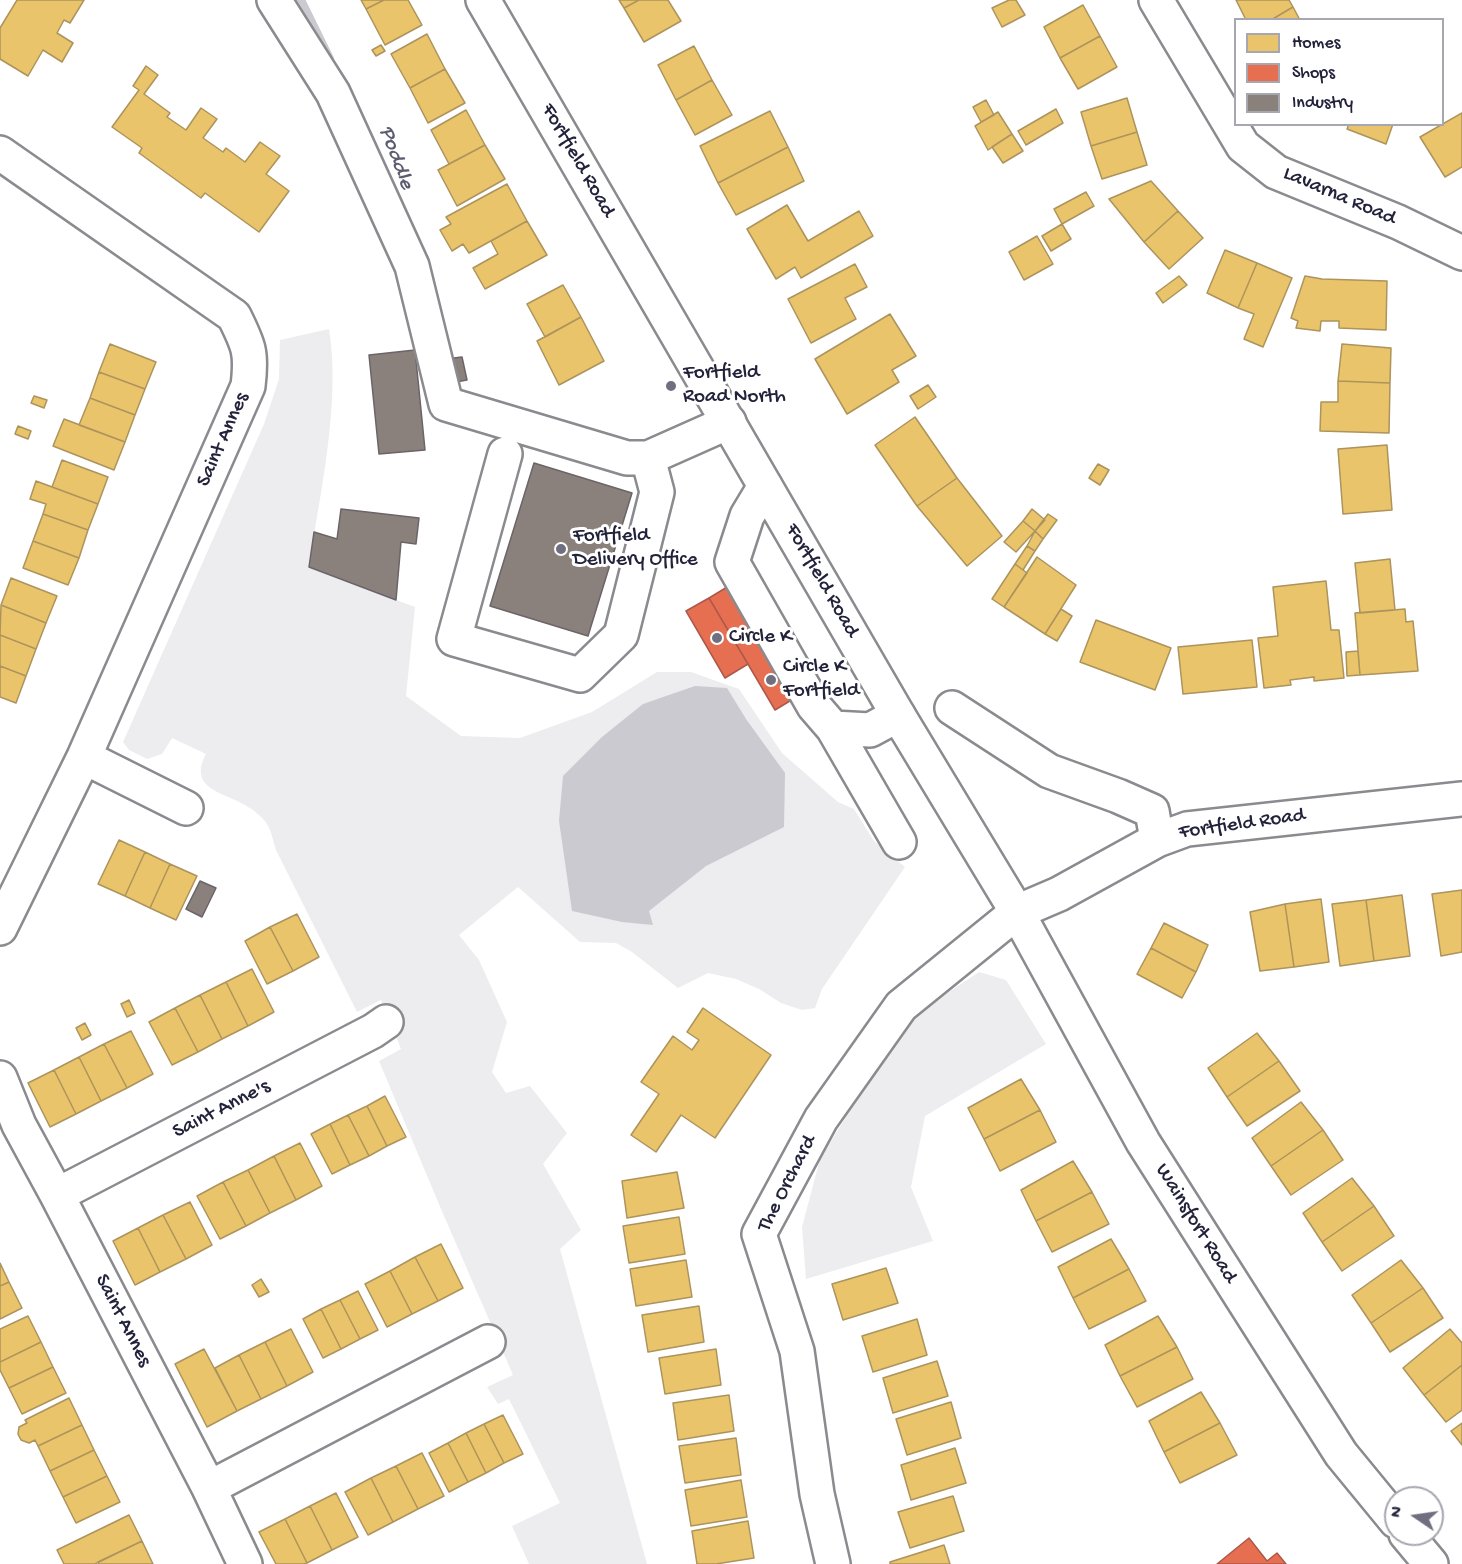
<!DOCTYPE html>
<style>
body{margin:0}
#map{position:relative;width:1462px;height:1564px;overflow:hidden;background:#fff;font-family:"Gochi Hand",sans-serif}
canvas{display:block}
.legend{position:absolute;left:1234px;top:18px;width:210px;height:108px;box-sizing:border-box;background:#fff;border:2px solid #a7a7b1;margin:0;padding:8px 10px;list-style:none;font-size:18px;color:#22223b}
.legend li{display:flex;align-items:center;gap:12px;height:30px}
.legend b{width:30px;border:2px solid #a7a7b1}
.north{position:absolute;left:1384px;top:1486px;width:60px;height:60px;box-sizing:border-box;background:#fff;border:2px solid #a7a7b1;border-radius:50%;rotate:283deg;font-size:16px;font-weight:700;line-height:24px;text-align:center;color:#22223b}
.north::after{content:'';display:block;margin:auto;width:21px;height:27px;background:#6f6f80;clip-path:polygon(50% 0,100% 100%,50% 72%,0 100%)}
</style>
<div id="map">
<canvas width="1462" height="1564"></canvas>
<ul class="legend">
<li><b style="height:16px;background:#e9c46a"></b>Homes</li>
<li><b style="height:16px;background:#e76f51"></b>Shops</li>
<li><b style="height:16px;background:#8a817c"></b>Industry</li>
</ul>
<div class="north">N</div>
</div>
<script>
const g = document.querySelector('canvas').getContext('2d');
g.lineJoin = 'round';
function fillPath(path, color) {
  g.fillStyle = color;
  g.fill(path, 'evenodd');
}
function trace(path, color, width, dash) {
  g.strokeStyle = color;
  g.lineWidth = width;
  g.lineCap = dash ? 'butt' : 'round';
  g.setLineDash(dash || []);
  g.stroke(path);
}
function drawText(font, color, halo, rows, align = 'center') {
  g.font = font + ' "Gochi Hand",sans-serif';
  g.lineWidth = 6;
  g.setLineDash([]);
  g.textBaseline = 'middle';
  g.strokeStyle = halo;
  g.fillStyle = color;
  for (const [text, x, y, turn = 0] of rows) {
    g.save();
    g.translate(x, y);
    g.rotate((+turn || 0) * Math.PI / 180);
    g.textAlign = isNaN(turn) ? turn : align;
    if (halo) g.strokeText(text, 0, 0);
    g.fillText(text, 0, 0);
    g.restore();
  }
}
fillPath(new Path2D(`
 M 329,329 C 341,403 320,492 309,567 L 415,607 L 406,696 L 461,736 L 520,738 L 592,712 L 657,672 L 691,672 L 739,689 L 782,753 L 838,802 L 854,809 L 874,841 L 905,867 L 822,989 L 815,1008 L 802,1010 L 781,1003 L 759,989 L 736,979 L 708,973 L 678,988 L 632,952 L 616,943 L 580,942 L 518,887 L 459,935 L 479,960 L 507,1022 L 492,1072 L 506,1093 L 530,1086 L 567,1133 L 543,1164 L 581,1230 L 560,1249 L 647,1564 L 529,1564 L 512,1526 L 560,1503 L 509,1399 L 498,1404 L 487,1387 L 513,1375 L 441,1209 L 379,1061 L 401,1049 L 381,1000 L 357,1012 L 276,850 C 273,841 271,827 264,820 C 260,816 255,811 250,808 C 229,793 186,791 206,754 L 172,738 L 162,754 L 147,759 L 129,750 L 123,742 L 264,424 L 279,379 L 280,340 Z
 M 979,972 L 1006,980 L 1046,1044 L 925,1116 L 911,1187 L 933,1241 L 806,1279 L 802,1227 L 820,1159 L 905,1021 Z`), '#ededef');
fillPath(new Path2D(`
 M 695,686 L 727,688 L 746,719 L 785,773 L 784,827 L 706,866 L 649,911 L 653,925 L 622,922 L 572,911 L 559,821 L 563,776 L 602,737 L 643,704 Z`), '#cacad0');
const homes = new Path2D(`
 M 17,0 L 84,0 L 70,23 L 64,20 L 57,33 L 73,43 L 62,62 L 43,50 L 28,76 L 0,59 L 0,28 Z
 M 361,0 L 384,0 L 366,9 Z
 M 384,0 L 408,0 L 422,25 L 385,45 L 366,9 Z
 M 619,0 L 639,0 L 624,8 Z
 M 639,0 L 668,0 L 681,21 L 644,42 L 624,8 Z
 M 1009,0 L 1016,0 L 1025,15 L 1002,27 L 992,8 Z
 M 1236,0 L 1289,0 L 1293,7 L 1271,20 L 1246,20 Z
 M 1083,5 L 1100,36 L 1060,58 L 1044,27 Z
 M 1293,7 L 1300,20 L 1271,20 Z
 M 427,34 L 445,69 L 410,88 L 391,54 Z
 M 1100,36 L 1117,67 L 1078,89 L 1060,58 Z
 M 381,45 L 385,51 L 376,56 L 372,50 Z
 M 694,46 L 712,80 L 676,100 L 658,65 Z
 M 146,66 L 158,75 L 144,94 L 170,113 L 167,117 L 186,130 L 201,108 L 217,119 L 203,138 L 223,152 L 226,148 L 245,162 L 260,142 L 280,156 L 266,174 L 289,191 L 259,232 L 205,193 L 201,198 L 139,153 L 142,148 L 112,127 L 139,90 L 133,86 Z
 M 445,69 L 465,103 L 428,123 L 410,88 Z
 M 712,80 L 732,115 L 695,135 L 676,100 Z
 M 1127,98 L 1137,132 L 1091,146 L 1081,112 Z
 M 986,100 L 994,115 L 981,122 L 973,107 Z
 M 1056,109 L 1063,123 L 1026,145 L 1018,131 Z
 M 466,110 L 485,145 L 449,164 L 431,130 Z
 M 770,111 L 788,147 L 718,183 L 700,146 Z
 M 998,112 L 1012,134 L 988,150 L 975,126 Z
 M 1462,113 L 1462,167 L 1445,177 L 1420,137 Z
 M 1349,124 L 1393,124 L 1386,144 L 1347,129 Z
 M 1137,132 L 1147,165 L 1102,179 L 1091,146 Z
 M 1012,134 L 1023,151 L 1003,163 L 992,147 Z
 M 485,145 L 505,179 L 457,206 L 438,170 Z
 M 788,147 L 804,181 L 736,215 L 718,183 Z
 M 1151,181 L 1178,211 L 1144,242 L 1109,199 Z
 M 507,184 L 527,221 L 469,253 L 463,244 L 452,251 L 440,230 L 451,224 L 446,217 Z
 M 1086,192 L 1094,206 L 1062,224 L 1054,209 Z
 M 787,205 L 808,241 L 859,211 L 873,236 L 801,278 L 795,267 L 776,279 L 747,229 Z
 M 1178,211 L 1203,238 L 1169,269 L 1144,242 Z
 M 527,221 L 547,255 L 485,289 L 473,268 L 498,254 L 491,241 Z
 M 1062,224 L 1071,239 L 1051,251 L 1042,236 Z
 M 1037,236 L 1053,264 L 1024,280 L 1009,252 Z
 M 1225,250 L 1257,263 L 1238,308 L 1207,293 Z
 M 1257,263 L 1292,278 L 1263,347 L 1244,339 L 1254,314 L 1238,308 Z
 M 855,264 L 867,287 L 845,298 L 856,319 L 811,343 L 788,299 Z
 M 1179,276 L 1187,285 L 1163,303 L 1156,293 Z
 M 1305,276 L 1322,279 L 1387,281 L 1386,330 L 1339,328 L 1339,321 L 1321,321 L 1320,331 L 1296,328 L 1298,321 L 1291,318 Z
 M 563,285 L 581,317 L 545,337 L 527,304 Z
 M 890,314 L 916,356 L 892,370 L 899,382 L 847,414 L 815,359 Z
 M 581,317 L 604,361 L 559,385 L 537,341 Z
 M 110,344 L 156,362 L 145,389 L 99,372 Z
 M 1342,344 L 1391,348 L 1390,383 L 1338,381 Z
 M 99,372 L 145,389 L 135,415 L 90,398 Z
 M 1338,381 L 1390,383 L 1389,433 L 1320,431 L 1321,402 L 1338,402 Z
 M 928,385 L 936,397 L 918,409 L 910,396 Z
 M 34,396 L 47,400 L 44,408 L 31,403 Z
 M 90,398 L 135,415 L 125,442 L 79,425 Z
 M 915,417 L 957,478 L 917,506 L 875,445 Z
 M 64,419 L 125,442 L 114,470 L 53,446 Z
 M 18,426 L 31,431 L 28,439 L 15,434 Z
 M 1387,445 L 1392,510 L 1343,514 L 1338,449 Z
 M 62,460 L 108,477 L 98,504 L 52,487 Z
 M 1098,464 L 1109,470 L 1100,485 L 1089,478 Z
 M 957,478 L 1002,536 L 967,566 L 917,506 Z
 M 36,481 L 98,504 L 88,530 L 43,514 L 46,504 L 30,499 Z
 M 1032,509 L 1045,520 L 1035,531 L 1023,521 Z
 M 43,514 L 88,530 L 79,558 L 33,541 Z
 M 1048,514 L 1057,520 L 1043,539 L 1035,531 Z
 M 1023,521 L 1035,531 L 1016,552 L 1004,542 Z
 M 1035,531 L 1043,539 L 1035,551 L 1027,546 Z
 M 33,541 L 79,558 L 68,585 L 23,568 Z
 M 1027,546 L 1035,551 L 1023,570 L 1015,564 Z
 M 1037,557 L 1076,585 L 1045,634 L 1004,607 Z
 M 1390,559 L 1395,610 L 1360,613 L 1355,563 Z
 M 1015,564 L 1027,573 L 1004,607 L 992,599 Z
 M 11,578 L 57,596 L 46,623 L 1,605 Z
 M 1326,581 L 1331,630 L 1339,630 L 1344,678 L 1314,681 L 1314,677 L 1290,680 L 1291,685 L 1264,688 L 1258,638 L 1278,636 L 1273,587 Z
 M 1,605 L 46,623 L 36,649 L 0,635 Z
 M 1061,609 L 1072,616 L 1057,641 L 1045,634 Z
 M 1405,609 L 1406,622 L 1413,621 L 1418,671 L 1360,675 L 1355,613 Z
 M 1096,620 L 1171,648 L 1155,690 L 1080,662 Z
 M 0,635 L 36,649 L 26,676 L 0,666 Z
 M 1252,640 L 1257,687 L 1183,694 L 1178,647 Z
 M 1358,651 L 1360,675 L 1347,676 L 1346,652 Z
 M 0,666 L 26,676 L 16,703 L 0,697 Z
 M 119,840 L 145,852 L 125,896 L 98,884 Z
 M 145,852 L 170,864 L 150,908 L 125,896 Z
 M 170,864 L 197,876 L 176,920 L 150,908 Z
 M 1462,890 L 1462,952 L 1441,956 L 1432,894 Z
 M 1402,895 L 1410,956 L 1374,961 L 1366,900 Z
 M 1321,899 L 1329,962 L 1294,967 L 1285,904 Z
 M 1366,900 L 1374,961 L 1340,966 L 1332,904 Z
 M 1285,904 L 1294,967 L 1260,971 L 1250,912 Z
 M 297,914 L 319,957 L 293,971 L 270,927 Z
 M 1164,923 L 1208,945 L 1196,972 L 1151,948 Z
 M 270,927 L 293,971 L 267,984 L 245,941 Z
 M 1151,948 L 1196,972 L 1182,998 L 1137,974 Z
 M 252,969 L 274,1012 L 248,1026 L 226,982 Z
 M 226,982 L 248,1026 L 222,1039 L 200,995 Z
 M 200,995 L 222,1039 L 198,1052 L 175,1008 Z
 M 129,1000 L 135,1013 L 127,1017 L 121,1004 Z
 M 175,1008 L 198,1052 L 172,1065 L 149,1022 Z
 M 703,1008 L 771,1055 L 715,1138 L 681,1115 L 656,1152 L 631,1135 L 659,1094 L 641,1082 L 673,1036 L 692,1050 L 699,1040 L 687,1032 Z
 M 85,1023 L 91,1035 L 82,1040 L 76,1028 Z
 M 131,1031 L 153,1074 L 127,1088 L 104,1044 Z
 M 1257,1033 L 1279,1061 L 1227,1097 L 1208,1068 Z
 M 104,1044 L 127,1088 L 101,1101 L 79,1057 Z
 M 79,1057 L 101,1101 L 76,1114 L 54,1070 Z
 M 1279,1061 L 1300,1091 L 1247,1126 L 1227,1097 Z
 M 54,1070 L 76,1114 L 50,1127 L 28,1083 Z
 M 1021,1079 L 1040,1110 L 984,1139 L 968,1108 Z
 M 385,1096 L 406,1137 L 387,1146 L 367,1106 Z
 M 1301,1102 L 1323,1130 L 1271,1166 L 1252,1138 Z
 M 367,1106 L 387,1146 L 369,1156 L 348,1115 Z
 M 1040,1110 L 1056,1142 L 1000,1171 L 984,1139 Z
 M 348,1115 L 369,1156 L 350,1165 L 330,1124 Z
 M 330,1124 L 350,1165 L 332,1174 L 311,1134 Z
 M 1323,1130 L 1343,1160 L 1291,1195 L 1271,1166 Z
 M 300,1143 L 322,1186 L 296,1200 L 274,1156 Z
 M 274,1156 L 296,1200 L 270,1213 L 248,1170 Z
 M 1073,1161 L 1092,1192 L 1036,1221 L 1021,1190 Z
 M 248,1170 L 270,1213 L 246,1226 L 223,1182 Z
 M 677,1172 L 684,1208 L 627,1218 L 622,1181 Z
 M 1352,1178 L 1374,1206 L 1322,1242 L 1303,1213 Z
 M 223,1182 L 246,1226 L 220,1239 L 197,1196 Z
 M 1092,1192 L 1109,1224 L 1052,1252 L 1036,1221 Z
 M 190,1202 L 212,1245 L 186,1259 L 163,1215 Z
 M 1374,1206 L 1394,1236 L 1342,1271 L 1322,1242 Z
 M 163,1215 L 186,1259 L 160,1272 L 138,1228 Z
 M 679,1217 L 685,1254 L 629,1263 L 623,1226 Z
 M 138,1228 L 160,1272 L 135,1285 L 113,1241 Z
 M 1111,1239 L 1129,1269 L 1073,1298 L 1058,1267 Z
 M 441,1244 L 463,1288 L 438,1301 L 415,1257 Z
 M 415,1257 L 438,1301 L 412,1314 L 390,1271 Z
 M 686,1260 L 692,1297 L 636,1306 L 630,1269 Z
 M 1401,1260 L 1423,1288 L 1371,1323 L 1352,1295 Z
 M 0,1263 L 9,1282 L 0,1286 Z
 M 886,1268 L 898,1303 L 843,1320 L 832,1284 Z
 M 1129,1269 L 1146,1301 L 1089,1329 L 1073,1298 Z
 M 390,1271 L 412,1314 L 387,1327 L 365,1284 Z
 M 261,1279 L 269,1292 L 259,1297 L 252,1285 Z
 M 9,1282 L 22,1308 L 0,1319 L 0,1286 Z
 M 1423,1288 L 1443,1318 L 1390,1352 L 1371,1323 Z
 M 358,1291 L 378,1330 L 360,1339 L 340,1300 Z
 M 340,1300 L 360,1339 L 341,1349 L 321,1309 Z
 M 699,1306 L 704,1342 L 648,1352 L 642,1315 Z
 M 321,1309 L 341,1349 L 323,1358 L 303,1319 Z
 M 28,1316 L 41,1342 L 0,1362 L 0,1329 Z
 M 1158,1316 L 1177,1347 L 1120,1376 L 1105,1345 Z
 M 917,1319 L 927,1355 L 873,1372 L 862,1336 Z
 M 291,1329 L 313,1372 L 287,1386 L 265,1342 Z
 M 1450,1329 L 1462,1343 L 1462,1365 L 1424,1395 L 1403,1368 Z
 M 41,1342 L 53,1367 L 9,1388 L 0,1370 L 0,1362 Z
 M 265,1342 L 287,1386 L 261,1399 L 239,1355 Z
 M 1177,1347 L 1193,1379 L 1137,1407 L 1120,1376 Z
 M 204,1349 L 237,1411 L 207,1427 L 175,1364 Z
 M 716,1349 L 721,1385 L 665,1394 L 659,1358 Z
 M 239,1355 L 261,1399 L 237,1411 L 215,1368 Z
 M 937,1361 L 948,1396 L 893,1413 L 883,1378 Z
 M 1462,1365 L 1462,1410 L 1446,1422 L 1424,1395 Z
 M 53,1367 L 66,1393 L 22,1414 L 9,1388 Z
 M 1201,1392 L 1220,1423 L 1164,1452 L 1149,1421 Z
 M 729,1395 L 734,1431 L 678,1440 L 673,1403 Z
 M 69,1398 L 82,1425 L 38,1446 L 35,1440 L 29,1443 L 21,1440 L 18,1434 L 19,1427 L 27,1423 L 25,1420 Z
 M 951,1402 L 961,1438 L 907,1455 L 896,1419 Z
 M 503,1415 L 523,1454 L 504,1463 L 484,1424 Z
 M 1220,1423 L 1237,1455 L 1180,1483 L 1164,1452 Z
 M 1462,1423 L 1462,1445 L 1451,1431 Z
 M 484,1424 L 504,1463 L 486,1473 L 466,1433 Z
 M 82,1425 L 94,1450 L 50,1471 L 38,1446 Z
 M 466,1433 L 486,1473 L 468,1482 L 448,1443 Z
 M 736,1438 L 741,1475 L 685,1483 L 679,1446 Z
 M 448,1443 L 468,1482 L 449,1492 L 429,1453 Z
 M 955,1448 L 966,1483 L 911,1500 L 901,1465 Z
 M 94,1450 L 107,1476 L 63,1497 L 50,1471 Z
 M 422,1453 L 444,1496 L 418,1509 L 396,1466 Z
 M 396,1466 L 418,1509 L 393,1522 L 371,1478 Z
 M 107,1476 L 120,1502 L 76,1523 L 63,1497 Z
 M 371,1478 L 393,1522 L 368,1535 L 345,1492 Z
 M 741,1480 L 747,1517 L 691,1526 L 685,1490 Z
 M 336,1493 L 358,1537 L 332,1550 L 310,1506 Z
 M 953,1496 L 964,1531 L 910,1548 L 898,1512 Z
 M 310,1506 L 332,1550 L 307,1563 L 285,1519 Z
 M 129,1515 L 142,1541 L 95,1564 L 64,1564 L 57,1550 Z
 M 285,1519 L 307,1563 L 304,1564 L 276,1564 L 259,1532 Z
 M 748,1521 L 754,1558 L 716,1564 L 697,1564 L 692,1531 Z
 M 142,1541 L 153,1564 L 99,1564 L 98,1562 Z
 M 944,1545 L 950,1564 L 890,1564 L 890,1562 Z`);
fillPath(homes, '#e9c46a');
trace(homes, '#ad935c', 1.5);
const shops = new Path2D(`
 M 752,572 L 818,684 L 775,710 L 709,598 Z
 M 709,598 L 748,664 L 725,678 L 686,611 Z
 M 1249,1538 L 1267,1561 L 1277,1553 L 1286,1564 L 1217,1564 Z`);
fillPath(shops, '#e76f51');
trace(shops, '#ac584a', 1.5);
const industry = new Path2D(`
 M 415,350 L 425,450 L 379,454 L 369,355 Z
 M 462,357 L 467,380 L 450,383 L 446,359 Z
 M 534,463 L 632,493 L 588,636 L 490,606 Z
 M 341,509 L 419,518 L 416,544 L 401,542 L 396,600 L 309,567 L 314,532 L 337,539 Z
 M 200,881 L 216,888 L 202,917 L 186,909 Z`);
fillPath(industry, '#8a817c');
trace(industry, '#6b6468', 1.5);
trace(new Path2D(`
 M 300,0 L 329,59`), '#cacad0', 10);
const minor = new Path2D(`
 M 274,0 L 333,93 L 412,266 L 446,404 L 627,458 L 648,458 L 729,422
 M 1156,0 L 1243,146 L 1276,172 L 1398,222 L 1462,253
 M 0,153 L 234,316 C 249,346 252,353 248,386 L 84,757 L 0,928
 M 505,454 L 454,639 L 580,675 L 621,635 L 657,492 L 648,458
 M 765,486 L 747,516 L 732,562 L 814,706 L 833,728 L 870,730 L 898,715
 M 952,708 L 1049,771 L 1118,796 L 1152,811 L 1157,840
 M 833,728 L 899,842
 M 84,757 L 186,808
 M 0,1078 L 19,1125 L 57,1195 L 209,1488 L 245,1564
 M 57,1195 L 373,1031 L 386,1022
 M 209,1488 L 488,1342
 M 833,1564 L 817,1494 L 797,1351 L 759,1234 L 821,1119 L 901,1006 L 1017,912 L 1059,894 L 1157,840 L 1187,829 L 1462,799`);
const major = new Path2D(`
 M 483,0 L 898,715 L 1017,912 L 1143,1142 L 1341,1454 L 1396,1521
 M 1406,1534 L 1431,1564`);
trace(minor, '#8a8a8f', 38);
trace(major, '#8a8a8f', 38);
trace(minor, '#fff', 33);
trace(major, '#fff', 33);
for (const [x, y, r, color] of [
 [671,386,6,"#6f6f80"],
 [561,549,6,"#6f6f80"],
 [717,638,6,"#6f6f80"],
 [771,680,6,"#6f6f80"]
]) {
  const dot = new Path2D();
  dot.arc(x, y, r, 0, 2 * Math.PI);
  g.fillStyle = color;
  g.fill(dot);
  trace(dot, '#fff', 2);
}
drawText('21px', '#22223b', '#fff', [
 ["Fortfield Road",577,161,60],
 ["Lavarna Road",1339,197,23],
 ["Saint Annes",224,440,-66],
 ["Fortfield Road",821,581,60],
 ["Fortfield Road",1242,825,-8],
 ["Saint Anne's",222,1110,-27],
 ["The Orchard",788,1184,-63],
 ["Wainsfort Road",1195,1224,58],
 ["Saint Annes",122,1321,63]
]);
drawText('21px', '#22223b', '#fff', [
 ["Fortfield",683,374],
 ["Road North",683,398],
 ["Fortfield",573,537],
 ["Delivery Office",573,561],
 ["Circle K",729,638],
 ["Circle K",783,668],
 ["Fortfield",783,692]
], 'left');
drawText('italic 22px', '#5c5c6f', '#fff', [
 ["Poddle",395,158,70]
]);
</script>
